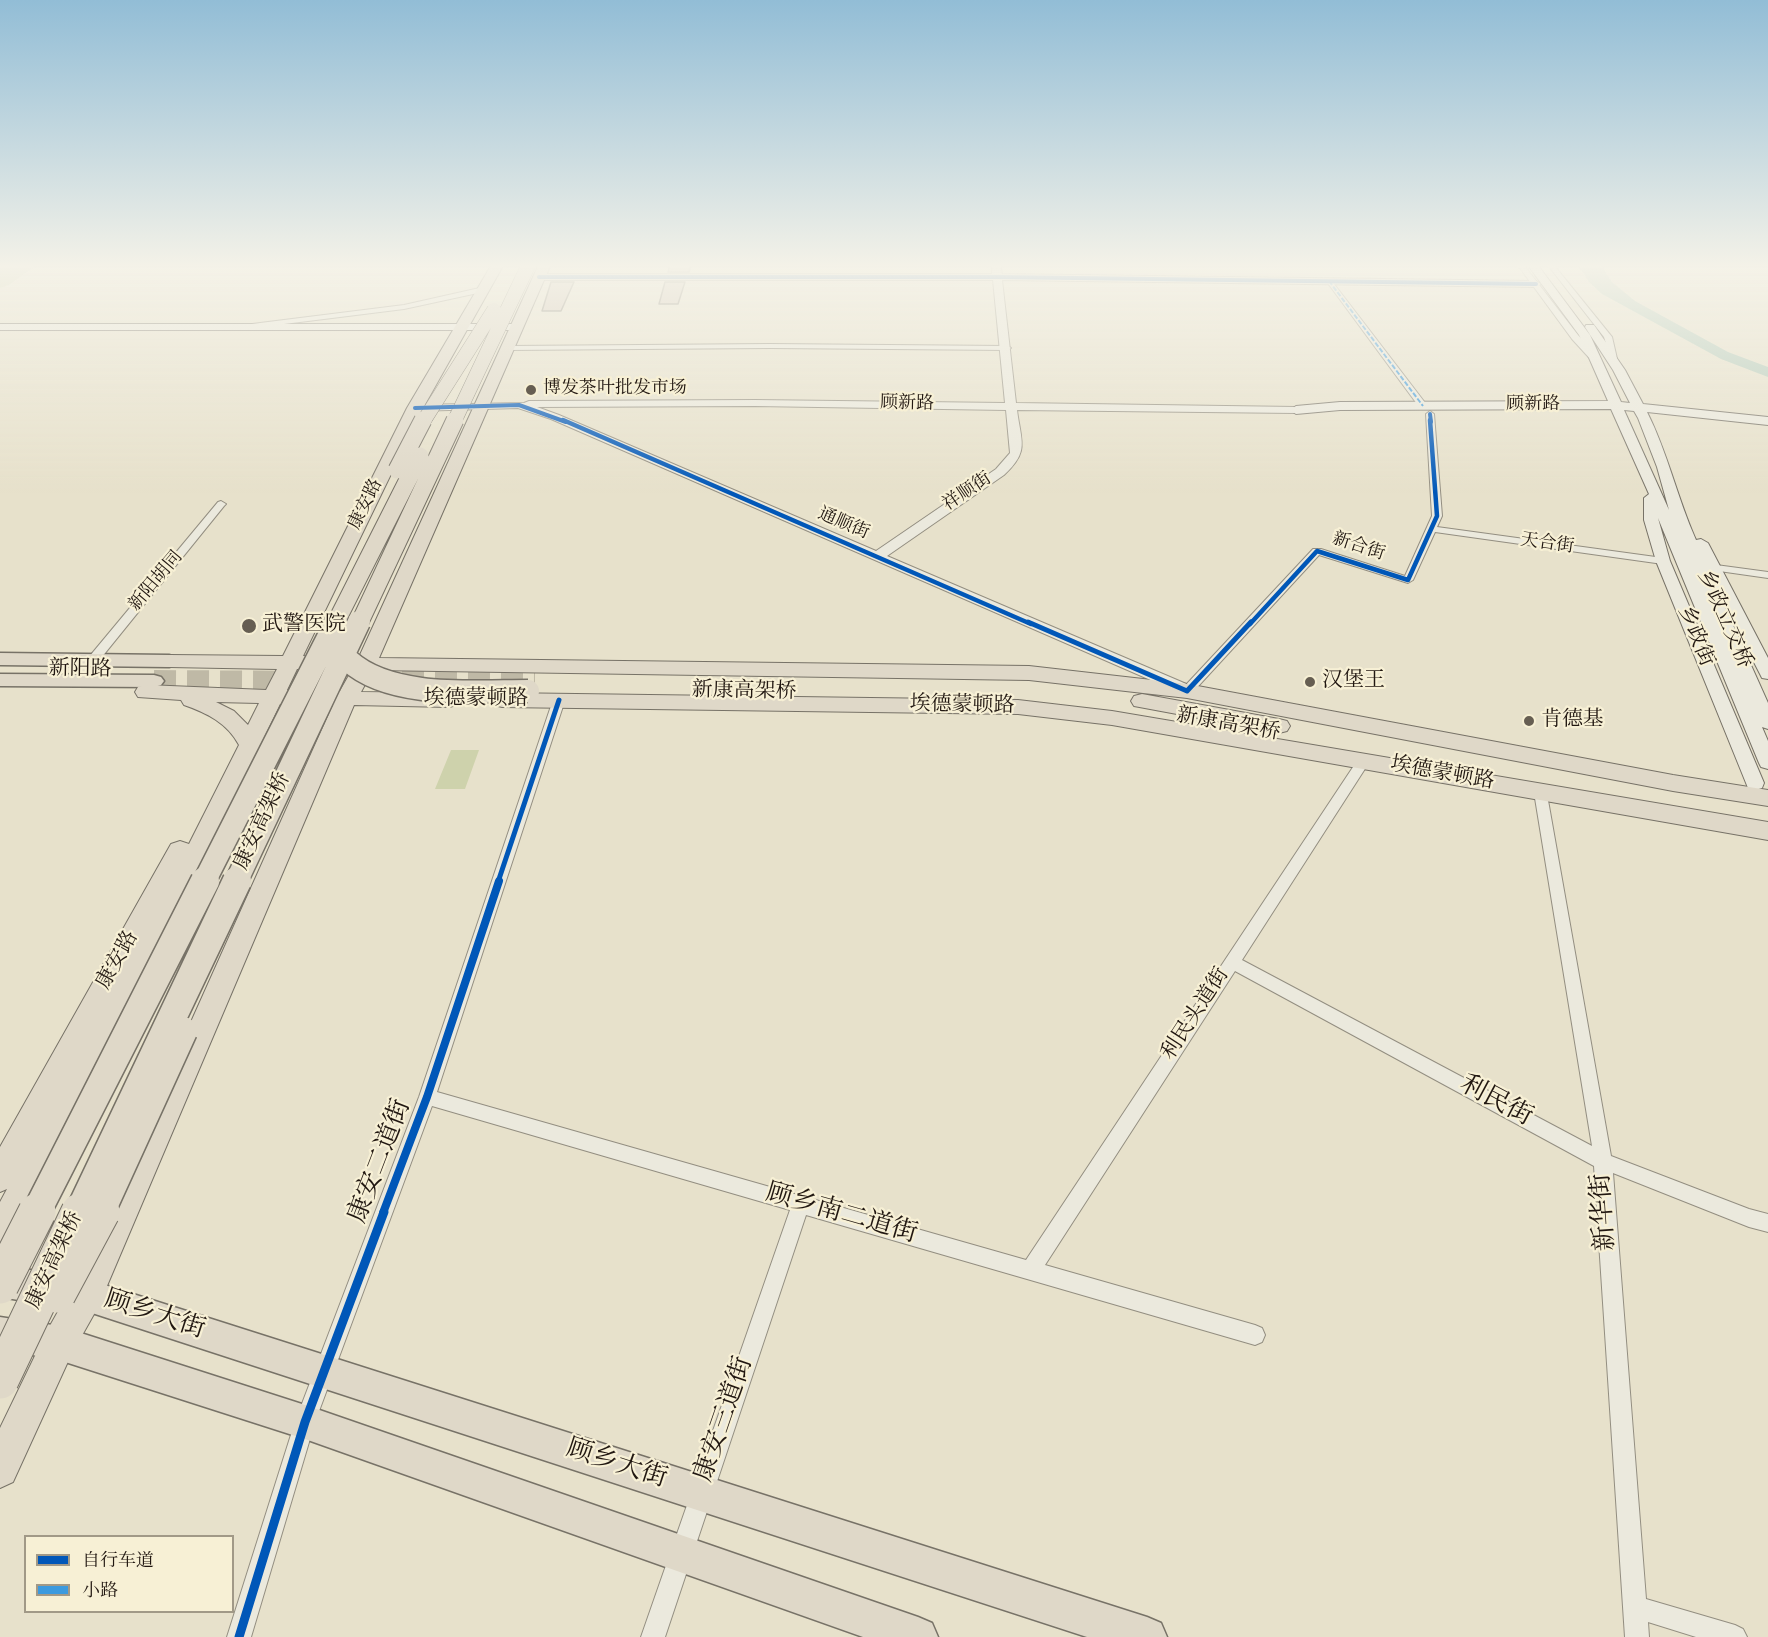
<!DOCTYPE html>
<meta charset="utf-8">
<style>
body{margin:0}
#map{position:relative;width:1768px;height:1637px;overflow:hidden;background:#e7e1cb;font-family:"Sorts Mill Goudy","Noto Serif SC",serif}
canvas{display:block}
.legend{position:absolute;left:24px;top:1535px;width:210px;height:78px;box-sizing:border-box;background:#f7f0d5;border:2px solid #a19987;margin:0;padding:8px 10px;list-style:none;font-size:18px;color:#211711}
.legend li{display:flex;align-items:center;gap:12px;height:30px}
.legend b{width:30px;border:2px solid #a19987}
</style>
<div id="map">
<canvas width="1768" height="1637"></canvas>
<ul class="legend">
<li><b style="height:8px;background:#0057b8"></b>自行车道</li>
<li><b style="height:8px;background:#3c9ade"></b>小路</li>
</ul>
</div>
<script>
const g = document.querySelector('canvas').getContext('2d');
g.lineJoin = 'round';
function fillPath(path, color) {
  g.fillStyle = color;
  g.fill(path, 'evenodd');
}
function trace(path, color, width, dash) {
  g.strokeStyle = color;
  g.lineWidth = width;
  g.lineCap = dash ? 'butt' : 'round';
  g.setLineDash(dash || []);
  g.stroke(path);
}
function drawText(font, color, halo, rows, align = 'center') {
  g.font = font + ' "Sorts Mill Goudy","Noto Serif SC",serif';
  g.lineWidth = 4.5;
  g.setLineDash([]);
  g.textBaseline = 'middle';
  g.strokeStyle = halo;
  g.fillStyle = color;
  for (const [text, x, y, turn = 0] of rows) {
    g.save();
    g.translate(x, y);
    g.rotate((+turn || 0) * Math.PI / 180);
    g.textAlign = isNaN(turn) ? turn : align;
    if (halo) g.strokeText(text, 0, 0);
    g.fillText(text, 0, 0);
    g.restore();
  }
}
fillPath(new Path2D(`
 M 0,264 L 38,264 L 9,285 L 0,288 Z
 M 451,750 L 479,750 L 465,789 L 435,789 Z`), '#ced2ac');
fillPath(new Path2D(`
 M 1577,264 L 1600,264 L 1612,282 L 1635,301 L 1728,352 L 1768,367 L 1768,377 L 1721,359 L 1602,294 L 1589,282 Z`), '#b2caba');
const building = new Path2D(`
 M 670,264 L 691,264 L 689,272 L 668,272 Z
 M 551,282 L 574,282 L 561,311 L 542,311 Z
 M 665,282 L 685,282 L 678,304 L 659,304 Z`);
fillPath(building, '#d1c2b4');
trace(building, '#777267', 1.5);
trace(new Path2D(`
 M 369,673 L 535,674
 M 154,681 L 325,682`), '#bfb9a6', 22, [22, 11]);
const minor = new Path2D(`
 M 1517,264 L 1523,264 L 1578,335 L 1599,358 L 1599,362 L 1593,362 L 1572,339 Z
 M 1547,264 L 1553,264 L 1612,337 L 1618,363 L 1612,363 L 1604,337 Z
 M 1327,280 L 1331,280 L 1426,404 L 1426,408 L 1420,408 L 1327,282 Z
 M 484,287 L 488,289 L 487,291 L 404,309 L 252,328 L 248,326 L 252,324 L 404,305 Z
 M 770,344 L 1007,346 L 1011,348 L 1007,350 L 770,348 L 508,350 L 504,348 L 508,346 Z
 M 1430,411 L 1434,414 L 1442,516 L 1437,527 L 1663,558 L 1668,561 L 1663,564 L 1435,532 L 1413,580 L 1408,583 L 1319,555 L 1191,694 L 1183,694 L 1181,691 L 1183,688 L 1313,549 L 1321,549 L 1405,576 L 1432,516 L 1426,414 Z
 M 221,501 L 226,504 L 224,506 L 97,663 L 89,663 L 87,660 L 89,657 L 218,502 Z
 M 1716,565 L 1768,572 L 1768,578 L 1712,570 L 1712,566 Z
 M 559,696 L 565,700 L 437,1092 L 1026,1260 L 1359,758 L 1364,757 L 1370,761 L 1242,960 L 1592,1146 L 1534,792 L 1536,789 L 1546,789 L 1611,1156 L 1749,1209 L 1768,1214 L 1768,1232 L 1749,1227 L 1613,1173 L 1646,1599 L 1735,1625 L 1743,1629 L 1747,1637 L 1696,1637 L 1648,1622 L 1649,1637 L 1625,1637 L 1594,1166 L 1235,971 L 1045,1265 L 1255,1325 L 1262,1328 L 1265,1335 L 1262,1342 L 1255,1345 L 806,1215 L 665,1637 L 641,1637 L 790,1210 L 432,1106 L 315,1422 L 251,1637 L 227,1637 L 295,1422 L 419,1097 L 553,700 Z`);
const tertiary = new Path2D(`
 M 992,264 L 1000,264 L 1002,274 L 1536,281 L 1541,284 L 1536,287 L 1002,280 L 1016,403 L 1296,407 L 1302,410 L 1296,413 L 1017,410 C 1021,442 1030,451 1004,475 L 887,556 L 1191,686 L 1193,690 L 1185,695 L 551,419 L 518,408 L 415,411 L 409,408 L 415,405 L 524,403 L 529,401 L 755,400 L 1005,403 L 993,280 L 539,280 L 534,277 L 539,274 L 992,274 ZM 755,406 L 1006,410 L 1010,453 L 996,469 L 876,551 L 559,415 L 537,407 Z`);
const secondary = new Path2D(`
 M 1527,264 L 1537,264 L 1590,335 L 1621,402 L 1630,403 L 1613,370 L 1585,327 L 1586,325 L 1594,325 L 1625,370 L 1643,404 L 1768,417 L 1768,425 L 1647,412 C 1668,453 1677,498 1696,540 L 1701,539 L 1708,543 L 1768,658 L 1768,679 L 1762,678 L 1760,674 L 1720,596 L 1768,703 L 1768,729 L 1762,727 L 1768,741 L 1768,769 L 1761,767 L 1759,763 L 1658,518 L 1670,561 L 1764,783 L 1762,788 L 1755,790 L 1748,788 L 1746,783 L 1656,561 L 1644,520 L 1644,498 L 1649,494 L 1611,409 L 1340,410 L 1296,414 L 1290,410 L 1296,406 L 1340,402 L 1608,401 L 1579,335 ZM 1624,410 L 1634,411 L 1638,418 L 1657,467 L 1669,510 Z
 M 0,324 L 517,324 L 522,327 L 517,330 L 0,330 Z`);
const primary = new Path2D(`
 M 0,653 L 169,655 L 176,657 L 179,661 L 176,665 L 169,667 L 0,665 Z
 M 0,674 L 154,675 L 161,677 L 164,681 L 161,685 L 154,687 L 0,686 Z
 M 0,1265 L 86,1279 L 1147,1617 L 1161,1623 L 1167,1637 L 1087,1637 L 86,1311 L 0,1297 Z
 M 0,1317 L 59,1326 L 305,1405 L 918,1617 L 932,1623 L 938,1637 L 863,1637 L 305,1439 L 59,1360 L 0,1349 Z`);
const trunk = new Path2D(`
 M 492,264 L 504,264 L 423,408 L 303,656 L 359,657 L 539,264 L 551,264 L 379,658 L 1029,666 L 1187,684 L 1673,775 L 1768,790 L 1768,806 L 1673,791 L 1187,698 L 1029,680 L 373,670 L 361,692 L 449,693 L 457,695 L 460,700 L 457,705 L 449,707 L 354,705 L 98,1307 L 71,1355 L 13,1482 L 0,1488 L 0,1428 L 47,1331 L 74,1283 L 333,705 L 280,704 L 208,854 L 12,1248 L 0,1252 L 0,1202 L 7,1189 L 0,1192 L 0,1147 L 171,844 L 180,841 L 189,844 L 239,745 C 227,723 207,713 184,705 L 181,700 L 138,697 L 135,692 L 138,687 L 146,685 L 266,690 L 277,669 L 169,667 L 162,666 L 159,661 L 162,656 L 169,655 L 283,656 L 407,408 ZM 297,669 L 352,670 L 340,691 L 287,690 ZM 216,702 L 259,703 L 248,725 L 234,711 Z
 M 502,693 L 1018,700 L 1112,711 L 1768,822 L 1768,840 L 1112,725 L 1018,714 L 502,707 L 494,705 L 491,700 L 494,695 Z
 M 1142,694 L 1279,719 L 1287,721 L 1290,726 L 1287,731 L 1279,733 L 1134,706 L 1131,701 L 1134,696 Z`);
trace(minor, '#938e81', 2);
trace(tertiary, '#938e81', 2);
trace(secondary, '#777267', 2);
trace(primary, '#777267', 3);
trace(trunk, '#777267', 2);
fillPath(minor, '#ebe9dd');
fillPath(tertiary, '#ebe9dd');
fillPath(secondary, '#ebe9dd');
fillPath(primary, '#dfd8c8');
fillPath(trunk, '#dfd8c8');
const trunkBridgeFar4 = new Path2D(`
 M 423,422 L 494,310
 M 454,422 L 529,264`);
const trunkBridgeFar3 = new Path2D(`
 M 397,470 L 423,420
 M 335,624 L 420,456
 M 359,624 L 455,420`);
const trunkBridgeFar2 = new Path2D(`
 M 334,644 C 339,650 344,656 349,661 C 391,699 476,691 528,691
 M 204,882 L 336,622
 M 236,882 L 359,622`);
const trunkBridgeFar1 = new Path2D(`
 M 36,1213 L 205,881
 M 79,1213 L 237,881
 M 100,1213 L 183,1031`);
const trunkBridge = new Path2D(`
 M 0,1285 L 37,1212
 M 57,1294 L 101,1212
 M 0,1380 L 80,1212`);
trace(trunkBridgeFar4, '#777267', 15, []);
trace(trunkBridgeFar3, '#777267', 19, []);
trace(trunkBridgeFar2, '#777267', 25, []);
trace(trunkBridgeFar1, '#777267', 31, []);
trace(trunkBridge, '#777267', 39, []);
trace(trunkBridgeFar4, '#dfd8c8', 14);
trace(trunkBridgeFar3, '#dfd8c8', 17);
trace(trunkBridgeFar2, '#dfd8c8', 22);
trace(trunkBridgeFar1, '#dfd8c8', 28);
trace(trunkBridge, '#dfd8c8', 37);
trace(new Path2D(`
 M 1329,281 L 1423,406`), '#3c9ade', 2, [5, 2]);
trace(new Path2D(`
 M 539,277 L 999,277 L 1536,284
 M 415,408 L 519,405 L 566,422
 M 1430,414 L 1431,422`), '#0057b8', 4);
trace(new Path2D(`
 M 563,420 L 1031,624
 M 1250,624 L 1317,551 L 1408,580 L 1437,516 L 1430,420`), '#0057b8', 4.5);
trace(new Path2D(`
 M 1028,622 L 1187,691 L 1251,622
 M 498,882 L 559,700`), '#0057b8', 5);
trace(new Path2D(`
 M 383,1213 L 427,1097 L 499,881`), '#0057b8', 8);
trace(new Path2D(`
 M 239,1637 L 305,1422 L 384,1212`), '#0057b8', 9);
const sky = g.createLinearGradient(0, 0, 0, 493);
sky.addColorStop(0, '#92bdd6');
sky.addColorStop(0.54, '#f4f2e8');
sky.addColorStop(1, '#f4f2e800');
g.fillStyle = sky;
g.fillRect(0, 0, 1768, 493);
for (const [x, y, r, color] of [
 [531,390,6,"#665e52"],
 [249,626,8,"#665e52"],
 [1310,682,6,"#665e52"],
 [1529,721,6,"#665e52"]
]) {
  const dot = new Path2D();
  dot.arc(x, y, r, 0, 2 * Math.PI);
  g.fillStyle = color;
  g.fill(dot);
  trace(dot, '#f7f0d5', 2);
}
drawText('18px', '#211711', '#f7f0d5', [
 ["博发茶叶批发市场",543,390]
], 'left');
drawText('18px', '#211711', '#f7f0d5', [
 ["顾新路",907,405,1],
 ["顾新路",1533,406],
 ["祥顺街",968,493,-34],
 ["康安路",367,505,-64],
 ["通顺街",843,525,23],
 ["天合街",1547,545,8],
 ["新合街",1358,548,18],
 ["新阳胡同",157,582,-50]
]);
drawText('21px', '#211711', '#f7f0d5', [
 ["乡政立交桥",1723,620,66],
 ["乡政街",1694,637,68],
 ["新阳路",80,671,1],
 ["新康高架桥",744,693,1],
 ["埃德蒙顿路",476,700],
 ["埃德蒙顿路",962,707,1],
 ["新康高架桥",1228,726,10],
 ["埃德蒙顿路",1442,775,10],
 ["康安高架桥",264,822,-65],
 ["康安路",119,961,-61],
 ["利民头道街",1197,1015,-57],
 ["康安高架桥",56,1261,-65]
]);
drawText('21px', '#211711', '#f7f0d5', [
 ["武警医院",262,626],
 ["汉堡王",1322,682],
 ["肯德基",1541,721]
], 'left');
drawText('26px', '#211711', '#f7f0d5', [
 ["利民街",1495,1103,28],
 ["康安二道街",382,1162,-69],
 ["新华街",1606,1212,-94],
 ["顾乡南二道街",841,1216,16],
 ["顾乡大街",154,1317,18],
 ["康安三道街",726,1420,-71],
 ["顾乡大街",616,1466,18]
]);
</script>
